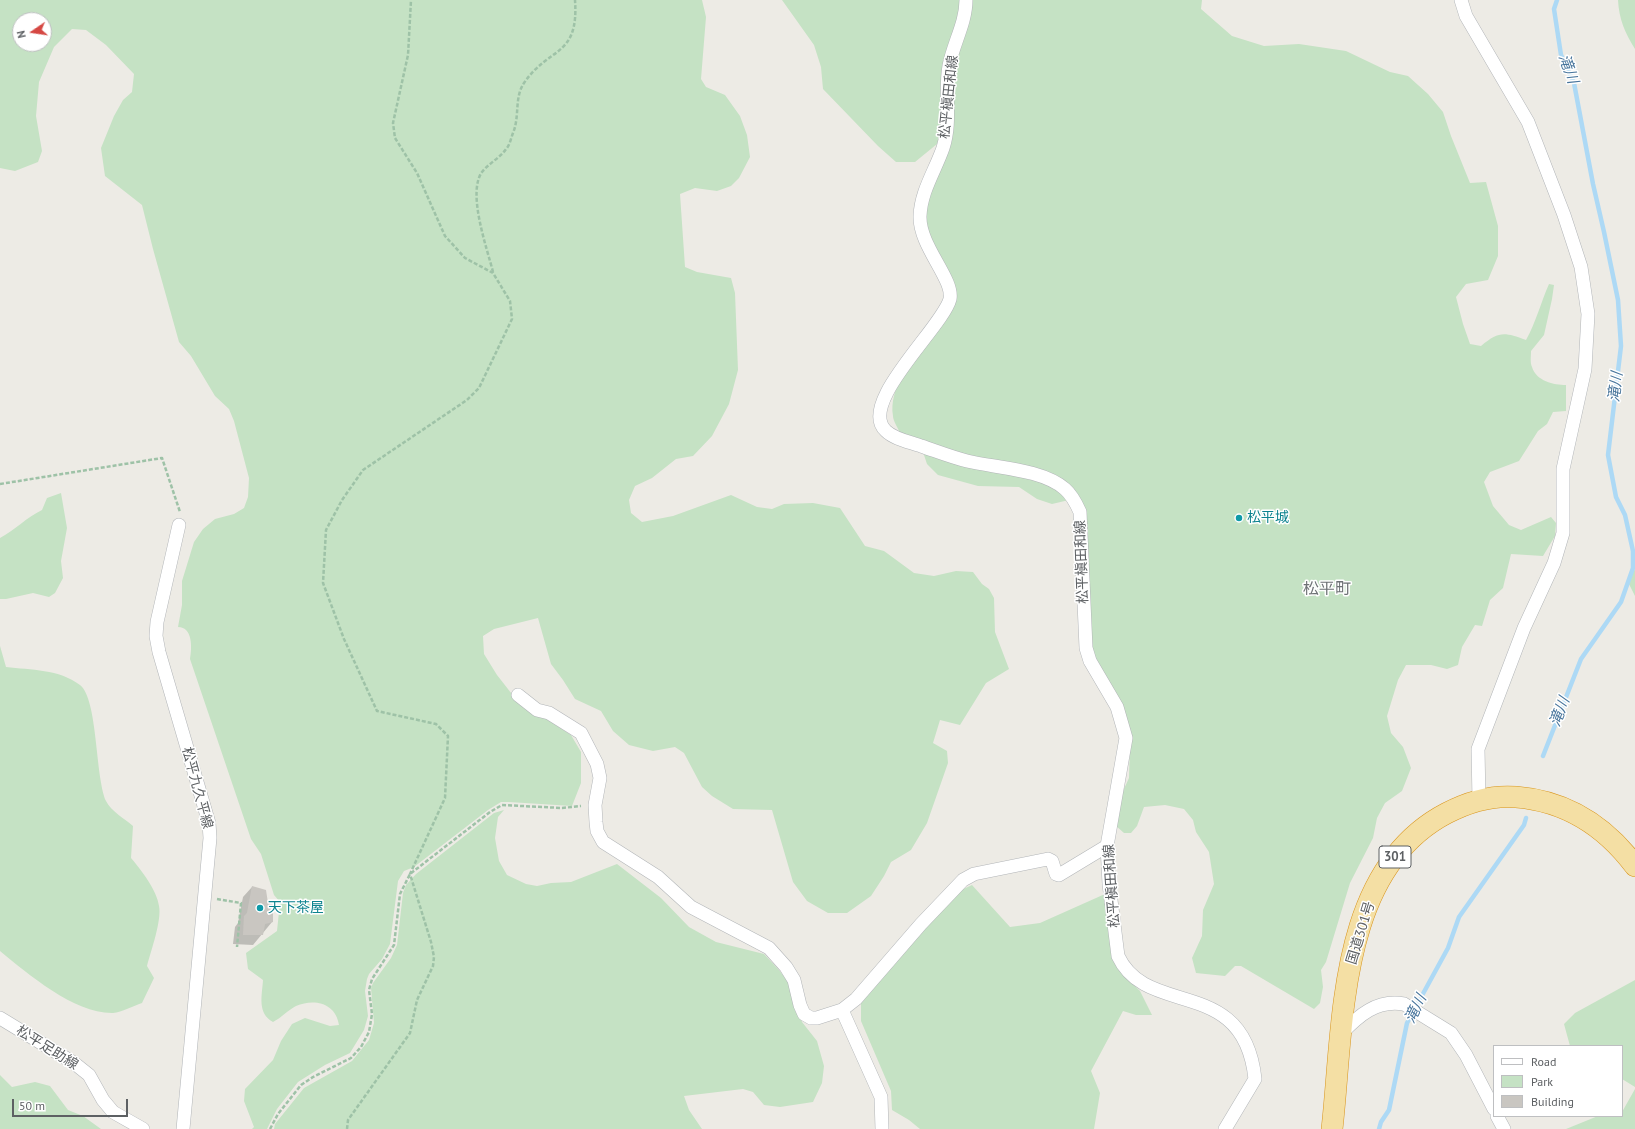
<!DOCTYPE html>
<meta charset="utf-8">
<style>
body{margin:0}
#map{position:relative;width:1635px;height:1129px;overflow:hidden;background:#edebe5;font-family:"PT Sans",sans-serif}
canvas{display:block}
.legend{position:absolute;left:1493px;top:1045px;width:130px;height:72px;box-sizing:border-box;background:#fff;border:1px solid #bebfc1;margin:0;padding:5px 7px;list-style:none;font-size:12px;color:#5d6063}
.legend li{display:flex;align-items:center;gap:8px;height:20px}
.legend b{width:20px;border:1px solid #bebfc1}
.north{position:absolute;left:12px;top:12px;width:40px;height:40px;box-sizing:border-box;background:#fff;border:1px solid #bebfc1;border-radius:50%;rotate:257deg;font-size:11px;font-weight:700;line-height:16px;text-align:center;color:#5d6063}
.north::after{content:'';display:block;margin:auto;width:14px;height:18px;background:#d54843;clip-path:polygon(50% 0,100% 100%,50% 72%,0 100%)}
.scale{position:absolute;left:12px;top:1099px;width:116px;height:18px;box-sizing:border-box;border:2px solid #5d6063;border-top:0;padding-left:5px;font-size:12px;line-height:14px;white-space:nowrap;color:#5d6063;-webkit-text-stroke:3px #fff;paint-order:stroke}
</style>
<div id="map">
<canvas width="1635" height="1129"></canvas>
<ul class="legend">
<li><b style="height:5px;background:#fff"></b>Road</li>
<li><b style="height:11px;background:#c5e2c4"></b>Park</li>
<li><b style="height:11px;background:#c9c6c1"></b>Building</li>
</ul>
<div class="north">N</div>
<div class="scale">50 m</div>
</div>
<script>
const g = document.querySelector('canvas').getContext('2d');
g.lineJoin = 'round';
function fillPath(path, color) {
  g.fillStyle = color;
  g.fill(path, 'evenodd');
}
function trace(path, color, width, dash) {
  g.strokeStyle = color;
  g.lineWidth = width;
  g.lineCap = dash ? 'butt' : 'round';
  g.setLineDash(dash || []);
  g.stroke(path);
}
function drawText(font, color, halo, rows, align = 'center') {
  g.font = font + ' "PT Sans","Noto Sans JP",sans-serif';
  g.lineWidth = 3;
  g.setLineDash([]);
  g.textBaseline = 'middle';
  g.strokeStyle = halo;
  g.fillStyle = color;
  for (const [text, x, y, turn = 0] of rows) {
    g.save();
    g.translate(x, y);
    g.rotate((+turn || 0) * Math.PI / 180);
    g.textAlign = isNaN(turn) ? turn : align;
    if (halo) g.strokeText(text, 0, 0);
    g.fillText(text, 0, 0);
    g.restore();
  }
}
fillPath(new Path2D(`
 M 0,0 L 702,0 L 706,17 L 701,79 L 706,87 L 725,95 L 740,116 L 747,135 L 750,157 L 739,178 L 731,186 L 717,191 L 695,188 L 680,194 L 685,267 L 697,272 L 731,278 L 735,293 L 738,370 L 729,404 L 712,436 L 693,456 L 676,459 L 652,478 L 635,486 L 629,500 L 631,513 L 642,522 L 673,516 L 731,495 L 757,507 L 772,509 L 784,504 L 813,503 L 840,508 L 865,546 L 884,551 L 914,573 L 934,576 L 956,571 L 973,572 L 982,584 L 989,589 L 994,598 L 995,632 L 1009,669 L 986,683 L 960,725 L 940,720 L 933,743 L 947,751 L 948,763 L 927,823 L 911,850 L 891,862 L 884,876 L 871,896 L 847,913 L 828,913 L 807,901 L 793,882 L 772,810 L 733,809 L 712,796 L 702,787 L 684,753 L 675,747 L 653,751 L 629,745 L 613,731 L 601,711 L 575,699 L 563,680 L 551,664 L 538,618 L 494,629 L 483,636 L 484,654 L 497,675 L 515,698 L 571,735 L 581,752 L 581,783 L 572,806 L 509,802 L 501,802 L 488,810 L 414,867 L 404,871 L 398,881 L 390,944 L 382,959 L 369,974 L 367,979 L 365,991 L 368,1016 L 364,1030 L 350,1053 L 325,1065 L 298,1082 L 277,1109 L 267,1129 L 252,1129 L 254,1127 L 244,1101 L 245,1089 L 273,1060 L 281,1041 L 292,1024 L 305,1018 L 330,1026 L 339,1025 C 336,1003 314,998 296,1006 C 288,1010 281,1018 273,1022 C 257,1013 262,996 263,980 L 248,969 L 246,953 L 277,931 L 280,902 L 274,895 L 261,854 L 251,839 L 190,659 C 192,648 193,627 178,627 L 182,605 L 182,581 L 194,542 L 203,529 L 215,519 L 234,514 L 244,508 L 248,497 L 249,478 L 234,421 L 229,409 L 215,396 L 191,356 L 179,342 L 153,249 L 142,205 L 105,176 L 101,148 L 114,116 L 123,100 L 132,92 L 134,74 L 106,45 L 86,30 L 72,29 L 54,47 L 39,82 L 36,116 L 42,151 L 38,162 L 15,171 L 0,168 ZM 20,20 L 44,20 L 44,44 L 20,44 Z
 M 782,0 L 963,0 L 942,131 L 937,144 L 915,162 L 896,162 L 878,146 L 823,89 L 821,67 L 814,45 Z
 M 969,0 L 1202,0 L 1201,9 L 1232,36 L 1264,46 L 1299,44 L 1346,51 L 1390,72 L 1408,76 L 1428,94 L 1443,112 L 1451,136 L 1470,183 L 1486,182 L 1498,226 L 1498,256 L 1488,280 L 1466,284 L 1456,297 L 1463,324 L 1470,344 L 1481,346 C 1499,331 1504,332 1526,340 C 1536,322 1541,302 1549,284 L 1554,285 L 1552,299 L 1544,335 L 1531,351 C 1531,356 1530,363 1532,367 C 1536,381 1554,385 1566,385 L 1566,411 L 1553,412 L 1547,424 L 1538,431 L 1519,461 L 1490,472 L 1484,482 L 1493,506 L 1509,525 L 1521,530 L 1551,517 L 1556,523 L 1555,536 L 1543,556 L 1511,554 L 1503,588 L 1490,600 L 1482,626 L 1475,625 L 1462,647 L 1458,665 L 1447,669 L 1431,665 L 1406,665 L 1398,680 L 1387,716 L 1391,733 L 1403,747 L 1411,768 L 1402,791 L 1385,803 L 1377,818 L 1373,838 L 1350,883 L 1326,962 L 1321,970 L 1323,987 L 1320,1003 L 1314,1009 L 1241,966 L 1235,966 L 1225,976 L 1196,973 L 1192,958 L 1202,936 L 1203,910 L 1214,884 L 1209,852 L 1196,832 L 1193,820 L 1184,809 L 1165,805 L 1144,807 L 1137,826 L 1131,833 L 1124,833 L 1115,825 L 1117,804 L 1129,778 L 1130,745 L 1094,658 L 1071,487 L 968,456 L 900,433 C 898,428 893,421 893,416 C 889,389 909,364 924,344 C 935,330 947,320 955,305 L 925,232 L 924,206 Z
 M 1618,0 L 1635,0 L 1635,49 C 1625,33 1619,19 1618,0 Z
 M 923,452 L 1036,479 L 1055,487 L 1069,500 L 1052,504 L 1037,499 L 1019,487 L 978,486 L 938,475 L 927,464 Z
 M 61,493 L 67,528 L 61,561 L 63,578 L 55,593 L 49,597 L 33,593 L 6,599 L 0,599 L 0,538 C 15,530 27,517 42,510 L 47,498 Z
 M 1635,569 L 1635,596 L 1628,582 Z
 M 0,646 L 6,667 C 31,670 59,669 80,685 C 98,699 95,775 106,801 C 111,811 125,819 133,826 L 131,858 C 141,870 157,890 159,906 C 162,920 151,951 147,966 L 154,978 L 142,1003 C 133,1006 122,1012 113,1013 C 75,1014 28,974 0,951 Z
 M 504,810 L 498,817 L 495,838 L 499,861 L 507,875 L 526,884 L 537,886 L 551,883 L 571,882 L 617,864 L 661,898 L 689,927 L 716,942 L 764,954 L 779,970 L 792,987 L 802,1022 L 817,1041 L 824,1066 L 822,1083 L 813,1102 L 780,1107 L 764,1105 L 753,1092 L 743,1089 L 684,1096 L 689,1110 L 702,1129 L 274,1129 L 275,1124 L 304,1088 L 352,1061 L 369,1040 L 374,1023 L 371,988 L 373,983 L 391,958 L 397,945 L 403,893 L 406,885 L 416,874 L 494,813 Z
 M 972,885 L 1010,927 L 1040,923 L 1105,894 L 1125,976 L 1140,991 L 1152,1015 L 1136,1015 L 1123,1011 L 1091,1071 L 1100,1093 L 1094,1129 L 920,1129 L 909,1120 L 892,1110 L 891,1091 L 861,1021 L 861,1003 L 957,892 Z
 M 1635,980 L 1635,1087 L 1622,1079 L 1622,1046 L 1570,1046 L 1564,1024 L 1575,1013 Z
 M 0,1075 L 12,1087 L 35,1082 L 50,1086 L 68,1110 L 83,1116 L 101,1129 L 0,1129 Z
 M 1635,1089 L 1635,1129 L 1566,1129 L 1598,1116 L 1622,1116 L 1622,1112 Z`), '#c5e2c4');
fillPath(new Path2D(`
 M 252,887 L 272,922 L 253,945 L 233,944 L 235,927 L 238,923 L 243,897 Z`), '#0003');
trace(new Path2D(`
 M 1543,756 L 1581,659 L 1621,602 L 1633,568 L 1633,551 L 1625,515 L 1616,497 L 1608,455 L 1621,346 L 1618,300 L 1604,232 L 1593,184 L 1574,83 L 1561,55 L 1554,9 L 1557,0
 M 1379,1129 L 1381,1122 L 1389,1110 L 1407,1023 L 1448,948 L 1459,917 L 1524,825 L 1526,818`), '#add9f5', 4.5);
fillPath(new Path2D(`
 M 252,886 L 266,890 L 268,903 L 273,904 L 273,922 L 265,924 L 263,935 L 243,935 L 244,916 L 247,913 Z`), '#c9c6c1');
const minor = new Path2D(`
 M 966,0 C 966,23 953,44 949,66 C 944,94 952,121 943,148 C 935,171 921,191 920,216 C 919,246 954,279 950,299 C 943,327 856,404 886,431 C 894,439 910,442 921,446 C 936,451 951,457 967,461 C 996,468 1042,469 1065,489 C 1072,495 1076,503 1080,512 L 1086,648 L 1090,661 L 1117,707 L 1126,738 L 1107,846 L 1109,884 L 1118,956 C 1147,1019 1244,974 1255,1079 L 1225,1129
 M 1461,0 L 1466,16 L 1528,122 L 1564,215 L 1581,267 L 1588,314 L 1585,369 L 1563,469 L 1563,533 L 1554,563 L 1524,628 L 1478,749 L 1479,800
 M 179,525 L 157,622 L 156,636 L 159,652 L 209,823 L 210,838 L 183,1129
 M 518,695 L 537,710 L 549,713 L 581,733 L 597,764 L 600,778 L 595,805 L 596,822 L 597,831 L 603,842 L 658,877 L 691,907 L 769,948 L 786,967 L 794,980 L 800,1005 L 804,1014 L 811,1018 L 817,1018 L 842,1010 L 856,999 L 921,924 L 963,880 L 974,874 L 1048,859 L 1052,861 L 1056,874 L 1059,875 L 1107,846
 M 842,1010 L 881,1097 L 882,1129
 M 0,1018 L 74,1063 L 89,1075 L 103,1100 L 113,1112 L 143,1129
 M 1341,1034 C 1358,1016 1377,999 1404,1004 L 1451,1033 L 1466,1055 L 1494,1109
 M 1497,1116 L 1504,1129`);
const trunk = new Path2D(`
 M 1332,1129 C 1344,1024 1337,870 1447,813 C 1468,802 1492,795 1516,797 C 1567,801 1605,826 1635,866`);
trace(minor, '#b2b5b8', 14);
trace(trunk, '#d8941a', 22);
trace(new Path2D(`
 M 493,272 C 487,248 467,193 482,172 C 489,163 500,158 506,149 C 510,145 511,138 513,133 C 520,116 514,98 524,83 C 549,46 579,58 575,0
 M 0,484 L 162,458 L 180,512
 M 217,899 L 241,903 L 237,947
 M 270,1129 L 278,1114 L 301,1085 L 313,1077 L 351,1058 L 361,1047 L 369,1032 L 372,1014 L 369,990 L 372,979 L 394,945 L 400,894 L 410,874 L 490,812 L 502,805 L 562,808 L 581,806
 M 347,1129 L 348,1120 L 410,1033 L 417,1000 L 433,966 L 434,957 L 431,942 L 410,874 L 445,798 L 448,736 L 436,724 L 377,711 L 344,639 L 323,583 L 326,530 L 342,500 L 363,470 L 467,400 L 479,388 L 512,319 L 510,301 L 493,273 L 465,258 L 445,236 L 417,173 L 395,138 L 393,123 L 408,55 L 411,0`), '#9ec2a7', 2.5, [4, 2]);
trace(minor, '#fff', 13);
trace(trunk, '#f4dfa4', 21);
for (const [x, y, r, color] of [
 [1239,518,4,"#0f9aa8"],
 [260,908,4,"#0f9aa8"]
]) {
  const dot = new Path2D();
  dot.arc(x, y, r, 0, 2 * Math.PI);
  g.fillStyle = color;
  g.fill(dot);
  trace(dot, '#fff', 1.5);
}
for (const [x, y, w] of [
 [1395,857,32]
]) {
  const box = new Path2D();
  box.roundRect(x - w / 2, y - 11, w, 22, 3);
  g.fillStyle = '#fff';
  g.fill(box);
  trace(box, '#5d6063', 1);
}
drawText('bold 13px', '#5d6063', null, [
 ["301",1395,857]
]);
drawText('14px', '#5d6063', '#fff', [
 ["松平槇田和線",949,97,-84],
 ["松平槇田和線",1082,562,-92],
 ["松平九久平線",197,788,75],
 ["松平槇田和線",1112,886,-94],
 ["国道301号",1361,933,-73],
 ["松平足助線",47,1048,32]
]);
drawText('14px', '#0d838f', '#fff', [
 ["松平城",1247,518],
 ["天下茶屋",268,908]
], 'left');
drawText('italic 15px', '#48759c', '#fff', [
 ["滝川",1568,69,70],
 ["滝川",1616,387,-83],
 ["滝川",1560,712,-69],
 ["滝川",1416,1009,-64]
]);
drawText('16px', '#6e7275', '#fff', [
 ["松平町",1327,589]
]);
</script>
